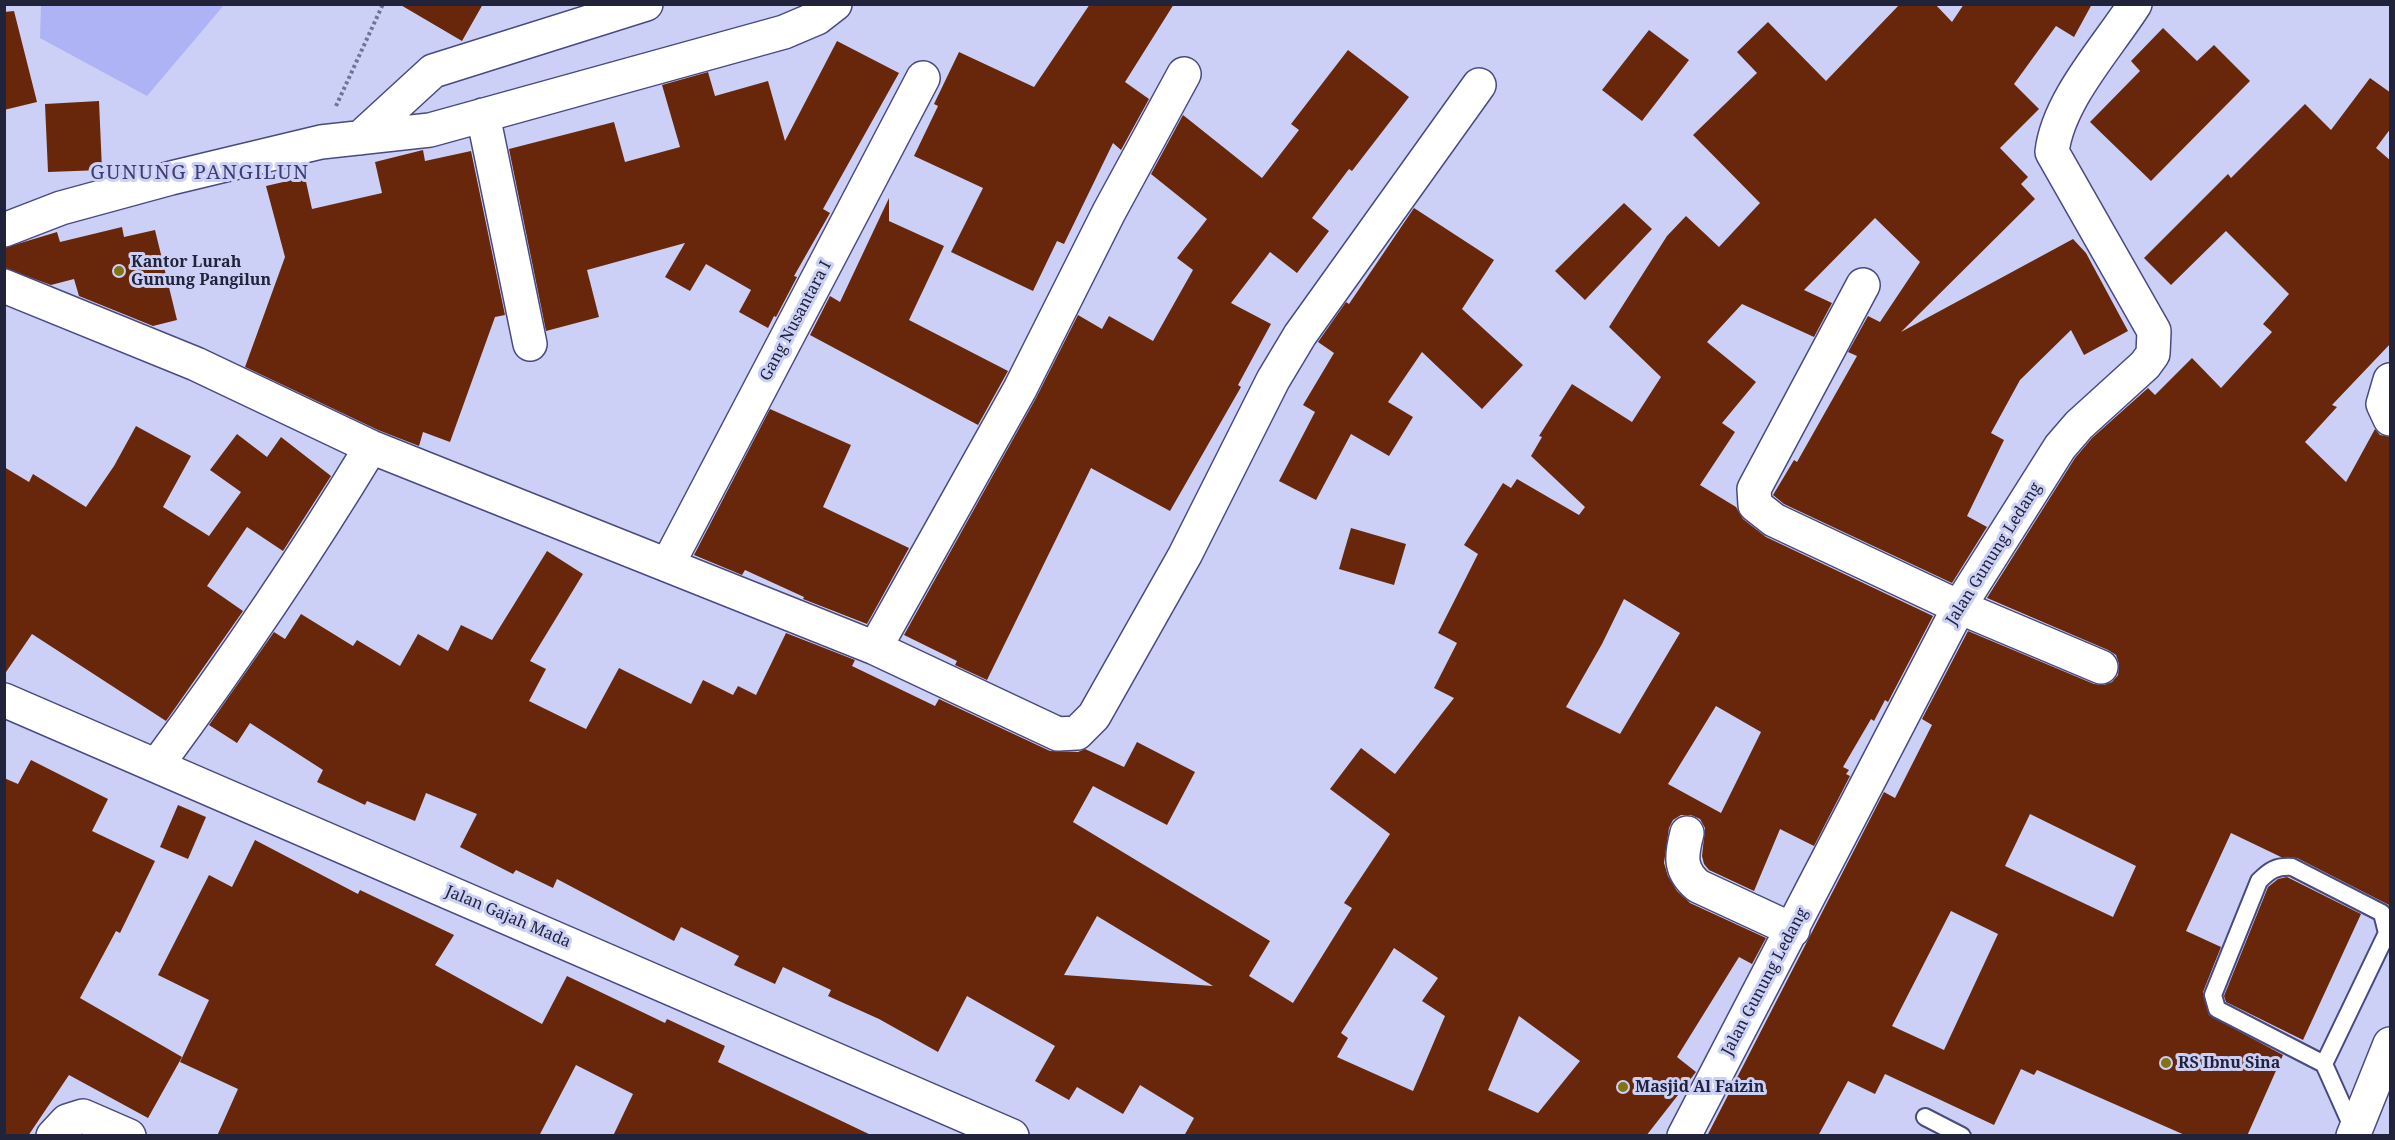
<!DOCTYPE html>
<style>
body{margin:0}
#map{position:relative;width:2395px;height:1140px;overflow:hidden;background:#ccd0f6;font-family:"Noto Serif",serif}
canvas{display:block}
.frame{position:absolute;inset:0;border:6px solid #21233a;pointer-events:none}
</style>
<div id="map">
<canvas width="2395" height="1140"></canvas>
<div class="frame"></div>
</div>
<script>
const g = document.querySelector('canvas').getContext('2d');
g.lineJoin = 'round';
function fillPath(path, color) {
  g.fillStyle = color;
  g.fill(path, 'evenodd');
}
function trace(path, color, width, dash) {
  g.strokeStyle = color;
  g.lineWidth = width;
  g.lineCap = dash ? 'butt' : 'round';
  g.setLineDash(dash || []);
  g.stroke(path);
}
function drawText(font, color, halo, rows, align = 'center') {
  g.font = font + ' "Noto Serif",serif';
  g.lineWidth = 6;
  g.setLineDash([]);
  g.textBaseline = 'middle';
  g.strokeStyle = halo;
  g.fillStyle = color;
  for (const [text, x, y, turn = 0] of rows) {
    g.save();
    g.translate(x, y);
    g.rotate((+turn || 0) * Math.PI / 180);
    g.textAlign = isNaN(turn) ? turn : align;
    if (halo) g.strokeText(text, 0, 0);
    g.fillText(text, 0, 0);
    g.restore();
  }
}
fillPath(new Path2D(`
 M 41,5 L 41,4 L 224,5 L 147,96 L 40,38 Z`), '#aeb3f5');
fillPath(new Path2D(`
 M 399,4 L 483,4 L 462,41 Z
 M 1090,4 L 1174,4 L 1125,82 L 1149,99 L 1121,150 L 1113,143 L 1064,244 L 1057,241 L 1033,291 L 951,252 L 983,188 L 914,156 L 938,106 L 934,104 L 959,52 L 1034,87 Z
 M 1900,4 L 1935,4 L 1952,22 L 1964,4 L 2092,4 L 2074,37 L 2056,26 L 2014,84 L 2039,109 L 2000,148 L 2028,177 L 2021,184 L 2035,199 L 1901,332 L 2073,239 L 2086,253 L 2128,331 L 2084,355 L 2071,330 L 2020,380 L 1991,433 L 2004,440 L 1967,516 L 1987,527 L 1952,583 L 1784,504 L 1773,495 L 1794,460 L 1797,462 L 1857,356 L 1848,352 L 1868,316 L 1880,322 L 1920,262 L 1875,218 L 1804,290 L 1832,303 L 1814,337 L 1742,304 L 1707,342 L 1756,382 L 1722,423 L 1735,432 L 1700,485 L 1736,507 L 1743,519 L 1766,537 L 1933,616 L 1888,702 L 1885,700 L 1874,721 L 1871,719 L 1843,767 L 1849,770 L 1846,774 L 1850,776 L 1814,846 L 1780,829 L 1754,891 L 1709,870 L 1704,864 L 1702,856 L 1705,828 L 1700,819 L 1691,815 L 1681,815 L 1673,820 L 1669,828 L 1664,863 L 1668,876 L 1677,891 L 1690,903 L 1766,938 L 1752,964 L 1739,957 L 1677,1057 L 1696,1072 L 1646,1136 L 1184,1136 L 1194,1118 L 1140,1085 L 1123,1114 L 1077,1087 L 1069,1100 L 1035,1081 L 1055,1046 L 967,996 L 938,1052 L 879,1019 L 828,996 L 831,990 L 783,967 L 775,984 L 734,965 L 739,956 L 681,927 L 674,941 L 557,879 L 553,888 L 516,870 L 513,874 L 460,847 L 477,814 L 426,793 L 415,821 L 367,801 L 365,805 L 317,782 L 323,770 L 250,723 L 237,743 L 209,725 L 274,632 L 285,639 L 301,614 L 353,646 L 357,640 L 400,666 L 418,634 L 448,651 L 461,625 L 492,640 L 547,551 L 583,574 L 530,661 L 546,669 L 529,701 L 586,729 L 619,668 L 691,704 L 703,680 L 733,695 L 738,686 L 756,695 L 786,633 L 855,660 L 852,666 L 935,706 L 939,699 L 1050,751 L 1078,752 L 1085,749 L 1124,767 L 1137,742 L 1195,772 L 1167,825 L 1093,786 L 1073,822 L 1270,941 L 1249,976 L 1293,1003 L 1352,908 L 1344,903 L 1390,834 L 1330,789 L 1361,748 L 1395,774 L 1454,698 L 1434,688 L 1457,643 L 1438,633 L 1478,554 L 1464,545 L 1503,483 L 1511,488 L 1517,479 L 1579,515 L 1585,507 L 1531,456 L 1542,437 L 1539,436 L 1572,384 L 1632,422 L 1661,377 L 1609,327 L 1667,236 L 1686,216 L 1719,247 L 1760,203 L 1693,135 L 1757,73 L 1737,52 L 1768,22 L 1826,81 ZM 1624,599 L 1680,633 L 1620,734 L 1566,707 L 1602,644 ZM 1716,706 L 1761,732 L 1721,813 L 1668,784 ZM 1097,916 L 1213,986 L 1064,975 ZM 1394,948 L 1438,978 L 1422,1001 L 1445,1016 L 1413,1091 L 1337,1057 L 1348,1038 L 1341,1033 ZM 1519,1016 L 1580,1061 L 1538,1113 L 1488,1090 Z
 M 14,11 L 37,102 L 4,110 L 4,12 Z
 M 2163,28 L 2197,61 L 2214,45 L 2250,81 L 2151,181 L 2090,122 L 2140,71 L 2131,61 Z
 M 1649,30 L 1689,60 L 1642,121 L 1602,90 Z
 M 837,41 L 899,73 L 823,209 L 830,213 L 794,276 L 797,277 L 776,317 L 774,316 L 768,328 L 739,312 L 751,290 L 706,264 L 690,291 L 665,277 L 685,243 L 587,270 L 599,317 L 546,331 L 509,149 L 614,122 L 625,162 L 680,147 L 662,85 L 708,72 L 715,96 L 768,81 L 785,141 Z
 M 1348,50 L 1409,97 L 1352,171 L 1349,169 L 1312,218 L 1329,231 L 1297,273 L 1270,252 L 1231,303 L 1271,324 L 1238,385 L 1241,387 L 1170,511 L 1091,468 L 987,680 L 955,665 L 957,661 L 904,635 L 1036,398 L 1078,315 L 1102,329 L 1109,316 L 1153,341 L 1193,270 L 1177,258 L 1207,219 L 1151,174 L 1183,115 L 1262,178 L 1299,130 L 1291,124 Z
 M 2370,78 L 2391,93 L 2391,128 L 2376,148 L 2391,161 L 2391,343 L 2332,405 L 2337,407 L 2305,442 L 2346,482 L 2375,429 L 2380,435 L 2391,437 L 2391,906 L 2297,858 L 2281,857 L 2231,833 L 2186,931 L 2221,947 L 2203,992 L 2209,1015 L 2283,1055 L 2247,1136 L 2187,1136 L 2037,1070 L 2034,1075 L 2021,1069 L 1994,1125 L 1885,1074 L 1875,1094 L 1848,1081 L 1818,1136 L 1707,1136 L 1884,792 L 1895,798 L 1932,725 L 1922,719 L 1968,631 L 2094,684 L 2104,685 L 2112,682 L 2118,675 L 2119,664 L 2116,655 L 2108,650 L 1987,598 L 2075,458 L 2092,438 L 2148,388 L 2155,395 L 2192,358 L 2221,388 L 2272,332 L 2263,324 L 2289,294 L 2226,231 L 2171,285 L 2144,258 L 2228,174 L 2231,178 L 2305,104 L 2331,130 ZM 2030,814 L 2136,866 L 2113,917 L 2005,866 ZM 1951,911 L 1998,934 L 1944,1050 L 1892,1026 Z
 M 99,101 L 102,170 L 48,172 L 45,104 Z
 M 423,150 L 425,161 L 471,151 L 505,315 L 495,317 L 450,442 L 423,432 L 419,446 L 378,430 L 245,367 L 285,257 L 266,186 L 305,177 L 312,209 L 382,193 L 375,162 Z
 M 889,198 L 889,221 L 944,246 L 909,320 L 1008,371 L 978,425 L 810,335 L 830,296 L 840,302 Z
 M 1624,203 L 1652,229 L 1585,300 L 1555,271 Z
 M 1414,208 L 1494,260 L 1462,309 L 1523,365 L 1482,409 L 1422,352 L 1388,402 L 1413,417 L 1389,456 L 1351,434 L 1316,500 L 1279,481 L 1315,412 L 1303,405 L 1334,353 L 1318,342 L 1346,302 L 1349,304 Z
 M 122,227 L 124,237 L 155,230 L 177,320 L 153,326 L 79,296 L 74,279 L 51,285 L 4,268 L 4,248 L 57,232 L 60,242 Z
 M 770,409 L 851,445 L 823,507 L 909,548 L 867,624 L 803,599 L 804,597 L 745,570 L 742,575 L 694,555 Z
 M 136,426 L 191,456 L 163,507 L 209,536 L 241,492 L 210,470 L 237,434 L 267,457 L 281,437 L 331,476 L 283,551 L 247,527 L 207,586 L 243,611 L 166,721 L 32,634 L 4,675 L 4,467 L 29,482 L 33,474 L 86,507 L 114,466 Z
 M 1351,528 L 1406,544 L 1394,585 L 1339,569 Z
 M 31,760 L 108,799 L 92,831 L 155,861 L 120,933 L 116,931 L 80,998 L 182,1057 L 148,1118 L 69,1075 L 28,1136 L 4,1136 L 4,778 L 18,784 Z
 M 178,805 L 206,817 L 188,859 L 160,847 Z
 M 255,840 L 358,894 L 360,890 L 454,935 L 435,965 L 542,1024 L 567,976 L 665,1023 L 667,1019 L 725,1046 L 718,1062 L 873,1136 L 613,1136 L 633,1094 L 576,1065 L 539,1136 L 217,1136 L 238,1089 L 180,1062 L 209,1000 L 158,975 L 209,875 L 232,887 Z
 M 2287,877 L 2361,914 L 2303,1040 L 2226,1002 L 2224,996 L 2268,887 L 2278,879 Z`), '#68270b');
const service = new Path2D(`
 M 2324,1064 L 2387,933 L 2382,913 L 2292,867 C 2276,866 2270,870 2259,881 L 2213,995 L 2217,1009 L 2324,1064 L 2354,1131
 M 1925,1117 L 1962,1136`);
const minor = new Path2D(`
 M 483,115 L 530,344
 M 360,138 L 433,71 L 646,4
 M 4,230 L 61,208 L 171,178 L 321,142 L 430,130 L 784,32 L 817,18 L 835,4
 M 1863,285 L 1754,489 L 1755,505 L 1774,520 L 1959,607 L 2101,667
 M 4,286 L 196,364 L 371,447 L 875,648 L 1058,734 L 1077,733 L 1094,716 L 1185,555 L 1273,380 L 1300,335 L 1479,85
 M 2390,380 L 2383,404 L 2390,419
 M 668,564 L 923,78
 M 875,648 L 1020,389 L 1109,212 L 1184,74
 M 157,765 C 233,662 305,556 371,447
 M 1687,833 C 1681,856 1679,870 1698,886 L 1793,930
 M 53,1136 L 67,1121 L 83,1116 L 129,1136
 M 1684,1136 L 1959,607 L 2060,447 L 2079,425 L 2145,365 L 2153,354 L 2154,331 L 2052,152 C 2058,100 2107,48 2135,4
 M 2353,1136 L 2390,1044`);
const secondary = new Path2D(`
 M 4,700 L 1012,1136`);
trace(service, '#494a80', 20);
trace(minor, '#494a80', 36);
trace(secondary, '#494a80', 36);
trace(new Path2D(`
 M 336,106 L 383,4`), '#707391', 4, [3, 3]);
trace(service, '#fff', 16);
trace(minor, '#fff', 33);
trace(secondary, '#fff', 33);
for (const [x, y, r, color] of [
 [119,271,6,"#817416"],
 [2166,1063,6,"#817416"],
 [1623,1087,6,"#817416"]
]) {
  const dot = new Path2D();
  dot.arc(x, y, r, 0, 2 * Math.PI);
  g.fillStyle = color;
  g.fill(dot);
  trace(dot, '#ccd0f6', 2);
}
drawText('bold 16px', '#21233a', '#ccd0f6', [
 ["Kantor Lurah",131,262],
 ["Gunung Pangilun",131,280],
 ["RS Ibnu Sina",2178,1063],
 ["Masjid Al Faizin",1635,1087]
], 'left');
drawText('16px', '#21233a', '#ccd0f6', [
 ["Gang Nusantara I",796,321,-62],
 ["Jalan Gunung Ledang",1994,554,-58],
 ["Jalan Gajah Mada",508,917,23],
 ["Jalan Gunung Ledang",1765,982,-62]
]);
g.letterSpacing = '1.5px';
drawText('20px', '#3c3d72', '#ccd0f6', [
 ["GUNUNG PANGILUN",200,173]
]);
g.letterSpacing = '0px';
</script>
